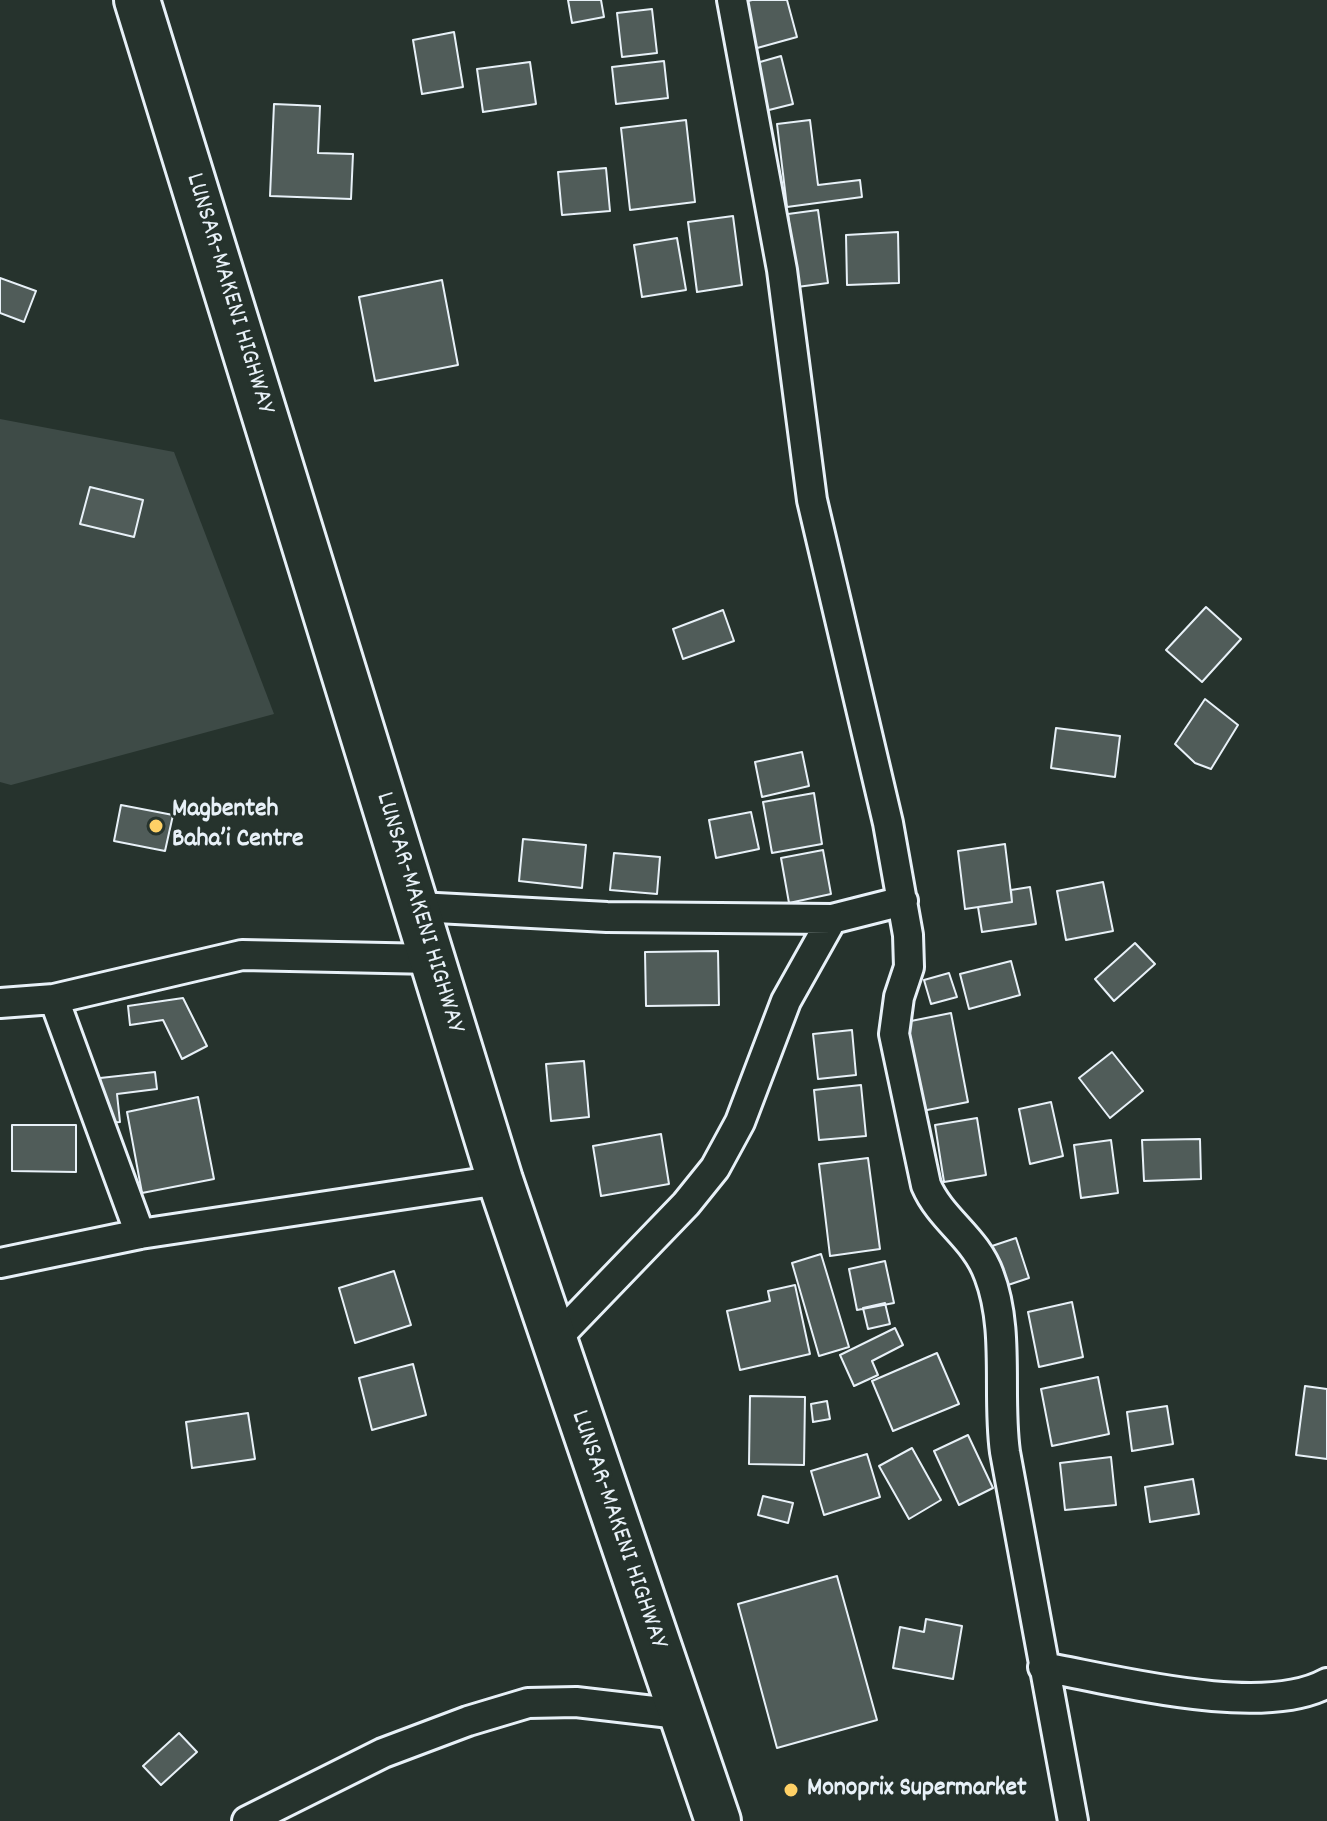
<!DOCTYPE html>
<meta charset="utf-8">
<style>
body{margin:0}
canvas{display:block;background:#26332d}
</style>
<canvas width="1327" height="1821"></canvas>
<script>
const g = document.querySelector('canvas').getContext('2d');
g.lineJoin = 'round';
function fillPath(path, color) {
  g.fillStyle = color;
  g.fill(path, 'evenodd');
}
function trace(path, color, width, dash) {
  g.strokeStyle = color;
  g.lineWidth = width;
  g.lineCap = dash ? 'butt' : 'round';
  g.setLineDash(dash || []);
  g.stroke(path);
}
function drawText(font, color, halo, rows, align = 'center') {
  g.font = font + ' Dekko,sans-serif';
  g.lineWidth = 6;
  g.setLineDash([]);
  g.textBaseline = 'middle';
  g.strokeStyle = halo;
  g.fillStyle = color;
  for (const [text, x, y, turn = 0] of rows) {
    g.save();
    g.translate(x, y);
    g.rotate((+turn || 0) * Math.PI / 180);
    g.textAlign = isNaN(turn) ? turn : align;
    if (halo) g.strokeText(text, 0, 0);
    g.fillText(text, 0, 0);
    g.restore();
  }
}
fillPath(new Path2D(`
 M 0,419 L 174,452 L 274,714 L 11,785 L 0,782 Z`), '#3e4b47');
const building = new Path2D(`
 M 568,0 L 601,0 L 604,17 L 572,23 Z
 M 752,0 L 787,0 L 797,37 L 750,50 L 737,4 Z
 M 652,9 L 657,53 L 622,57 L 617,13 Z
 M 454,32 L 463,87 L 422,94 L 413,40 Z
 M 781,56 L 793,104 L 765,111 L 753,64 Z
 M 664,61 L 668,98 L 616,104 L 612,67 Z
 M 530,62 L 536,104 L 483,112 L 477,69 Z
 M 274,104 L 320,106 L 318,153 L 353,154 L 351,199 L 270,196 Z
 M 686,120 L 695,202 L 630,210 L 621,128 Z
 M 810,120 L 818,185 L 860,180 L 862,197 L 787,207 L 777,124 Z
 M 606,168 L 610,211 L 562,215 L 558,172 Z
 M 818,210 L 828,283 L 797,287 L 788,214 Z
 M 733,216 L 742,285 L 697,292 L 688,222 Z
 M 898,232 L 899,283 L 847,285 L 846,235 Z
 M 677,238 L 686,290 L 642,297 L 634,245 Z
 M 0,278 L 36,291 L 24,322 L 0,313 Z
 M 442,280 L 458,365 L 375,381 L 359,297 Z
 M 90,487 L 143,500 L 134,537 L 80,524 Z
 M 1206,607 L 1241,639 L 1202,682 L 1166,650 Z
 M 723,610 L 734,641 L 683,659 L 673,629 Z
 M 1205,699 L 1238,725 L 1211,769 L 1195,763 L 1175,744 Z
 M 1056,728 L 1120,736 L 1115,777 L 1051,768 Z
 M 802,752 L 809,786 L 762,797 L 755,762 Z
 M 814,793 L 822,844 L 772,853 L 763,802 Z
 M 121,805 L 173,815 L 165,851 L 114,841 Z
 M 751,812 L 759,849 L 716,858 L 709,820 Z
 M 523,839 L 586,845 L 582,888 L 519,881 Z
 M 1005,844 L 1012,902 L 965,909 L 958,851 Z
 M 823,850 L 831,894 L 789,903 L 781,858 Z
 M 614,853 L 660,857 L 657,894 L 610,890 Z
 M 1103,882 L 1113,931 L 1066,940 L 1057,891 Z
 M 1030,887 L 1036,924 L 982,932 L 978,907 L 1012,902 L 1011,890 Z
 M 1135,943 L 1155,964 L 1114,1001 L 1095,979 Z
 M 718,951 L 719,1005 L 646,1006 L 645,952 Z
 M 1011,961 L 1020,995 L 969,1009 L 960,974 Z
 M 949,973 L 957,997 L 931,1004 L 924,980 Z
 M 183,998 L 207,1046 L 182,1059 L 163,1020 L 130,1025 L 128,1006 Z
 M 951,1013 L 968,1102 L 922,1111 L 906,1022 Z
 M 852,1030 L 856,1075 L 818,1079 L 813,1034 Z
 M 1112,1052 L 1143,1091 L 1110,1118 L 1079,1078 Z
 M 584,1061 L 589,1117 L 551,1121 L 546,1064 Z
 M 155,1072 L 157,1089 L 117,1094 L 120,1122 L 105,1123 L 100,1078 Z
 M 861,1085 L 866,1136 L 819,1140 L 814,1090 Z
 M 198,1097 L 214,1179 L 142,1193 L 127,1112 Z
 M 1051,1102 L 1063,1156 L 1030,1164 L 1019,1109 Z
 M 977,1118 L 986,1175 L 944,1182 L 935,1125 Z
 M 12,1125 L 76,1125 L 76,1172 L 12,1171 Z
 M 661,1134 L 669,1184 L 601,1196 L 593,1146 Z
 M 1200,1139 L 1201,1179 L 1144,1181 L 1142,1140 Z
 M 1111,1140 L 1118,1193 L 1081,1198 L 1074,1145 Z
 M 868,1158 L 880,1249 L 830,1256 L 819,1164 Z
 M 1016,1238 L 1029,1278 L 999,1288 L 986,1248 Z
 M 821,1254 L 849,1347 L 819,1356 L 792,1263 Z
 M 885,1261 L 894,1303 L 857,1310 L 849,1269 Z
 M 394,1271 L 411,1325 L 355,1343 L 339,1288 Z
 M 795,1285 L 810,1354 L 740,1370 L 727,1311 L 770,1301 L 768,1291 Z
 M 1072,1302 L 1083,1357 L 1039,1367 L 1028,1312 Z
 M 885,1303 L 890,1324 L 868,1329 L 863,1308 Z
 M 895,1328 L 903,1345 L 872,1361 L 878,1375 L 854,1386 L 840,1355 Z
 M 937,1353 L 959,1404 L 893,1431 L 872,1381 Z
 M 413,1364 L 426,1415 L 372,1430 L 359,1378 Z
 M 1098,1377 L 1109,1434 L 1052,1446 L 1041,1389 Z
 M 1305,1386 L 1327,1389 L 1327,1459 L 1296,1455 Z
 M 750,1396 L 805,1397 L 804,1465 L 749,1464 Z
 M 827,1401 L 830,1419 L 813,1422 L 811,1404 Z
 M 1167,1406 L 1173,1444 L 1132,1451 L 1127,1412 Z
 M 248,1413 L 255,1459 L 192,1468 L 186,1422 Z
 M 968,1435 L 993,1488 L 959,1505 L 934,1451 Z
 M 912,1448 L 941,1500 L 909,1519 L 879,1466 Z
 M 867,1454 L 880,1497 L 824,1515 L 811,1471 Z
 M 1111,1457 L 1116,1505 L 1065,1510 L 1060,1463 Z
 M 1193,1479 L 1199,1514 L 1150,1522 L 1145,1487 Z
 M 763,1496 L 793,1503 L 788,1523 L 758,1515 Z
 M 837,1576 L 877,1720 L 777,1748 L 738,1604 Z
 M 926,1619 L 962,1626 L 953,1679 L 893,1668 L 900,1627 L 924,1632 Z
 M 179,1733 L 197,1752 L 161,1785 L 143,1766 Z`);
fillPath(building, '#505c59');
trace(building, '#e8f1f8', 2);
const minor = new Path2D(`
 M 732,0 L 782,270 L 812,500 L 888,823 L 908,935 L 909,967 L 899,997 L 894,1034 L 926,1185 C 941,1220 976,1238 989,1275 C 1010,1330 997,1394 1005,1452 L 1073,1821
 M 418,907 L 607,917 L 832,919
 M 54,999 L 140,1234
 M 0,1003 L 54,999 L 242,955 L 433,959
 M 0,1263 L 140,1234 L 500,1180
 M 553,1342 L 686,1204 L 715,1168 L 740,1122 L 786,1001 L 832,919 L 903,901
 M 1043,1667 C 1115,1680 1262,1719 1327,1683
 M 247,1821 L 383,1753 L 468,1721 L 528,1703 L 576,1702 L 679,1714`);
const primary = new Path2D(`
 M 137,0 L 500,1180 L 718,1821`);
trace(minor, '#e8f1f8', 34);
trace(primary, '#e8f1f8', 50);
trace(minor, '#26332d', 28);
trace(primary, '#26332d', 44);
for (const [x, y, r, color] of [
 [156,826,8,"#ffd166"],
 [791,1790,8,"#ffd166"]
]) {
  const dot = new Path2D();
  dot.arc(x, y, r, 0, 2 * Math.PI);
  g.fillStyle = color;
  g.fill(dot);
  trace(dot, '#26332d', 3);
}
drawText('26px', '#e8f1f8', '#26332d', [
 ["LUNSAR-MAKENI HIGHWAY",228,294,73],
 ["LUNSAR-MAKENI HIGHWAY",418,913,73],
 ["LUNSAR-MAKENI HIGHWAY",617,1530,71]
]);
drawText('bold 26px', '#e8f1f8', '#26332d', [
 ["Magbenteh",172,811],
 ["Baha’i Centre",172,841],
 ["Monoprix Supermarket",807,1790]
], 'left');
</script>
